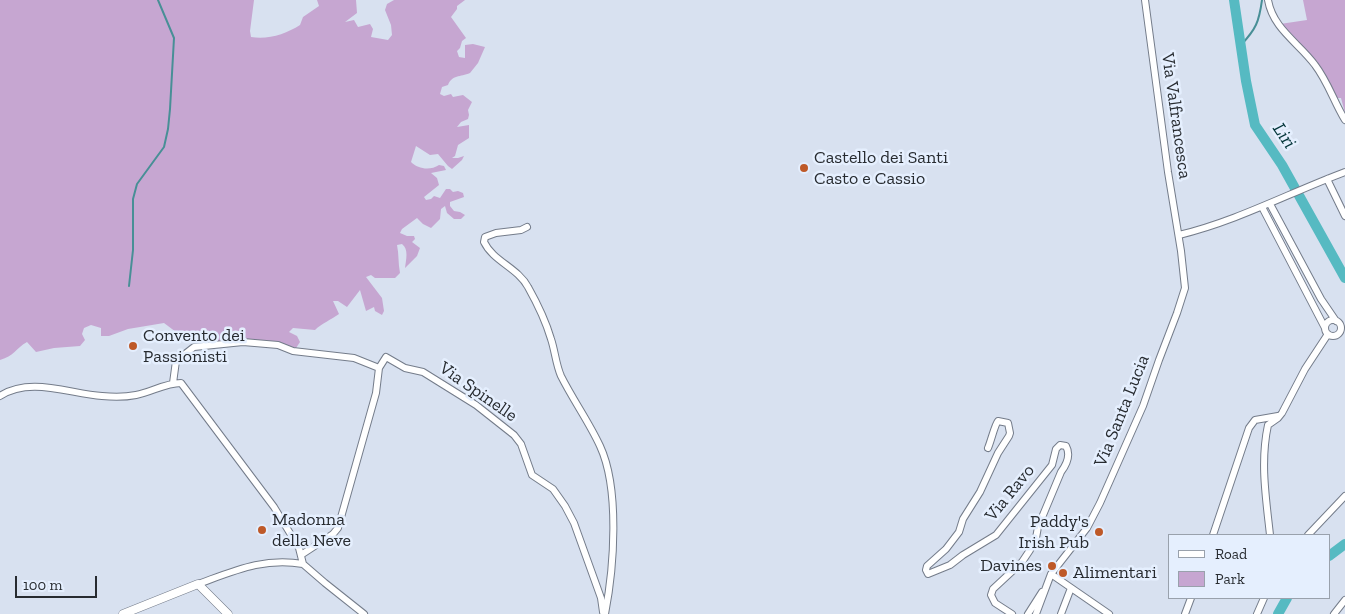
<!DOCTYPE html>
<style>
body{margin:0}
#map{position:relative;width:1345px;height:614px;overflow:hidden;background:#d8e1f0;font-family:"Zilla Slab",serif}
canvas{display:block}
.legend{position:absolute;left:1168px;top:534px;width:162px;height:65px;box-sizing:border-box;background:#e5effe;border:1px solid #99a1ac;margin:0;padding:6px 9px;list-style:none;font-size:15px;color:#272b30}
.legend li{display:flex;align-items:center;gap:10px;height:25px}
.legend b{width:25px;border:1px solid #99a1ac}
.scale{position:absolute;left:15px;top:576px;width:82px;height:22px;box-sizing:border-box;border:2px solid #272b30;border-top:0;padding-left:6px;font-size:15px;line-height:18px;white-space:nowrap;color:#272b30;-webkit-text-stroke:4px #e5effe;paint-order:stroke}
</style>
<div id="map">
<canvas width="1345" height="614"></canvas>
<ul class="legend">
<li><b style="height:6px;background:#fff"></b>Road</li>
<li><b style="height:14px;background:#c6a6d1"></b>Park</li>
</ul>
<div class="scale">100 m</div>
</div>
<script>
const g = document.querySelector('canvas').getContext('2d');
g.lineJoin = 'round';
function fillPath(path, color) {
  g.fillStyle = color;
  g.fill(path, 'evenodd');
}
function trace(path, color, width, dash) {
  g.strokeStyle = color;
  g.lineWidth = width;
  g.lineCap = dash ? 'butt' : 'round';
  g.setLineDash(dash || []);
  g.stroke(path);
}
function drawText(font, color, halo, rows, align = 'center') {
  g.font = font + ' "Zilla Slab",serif';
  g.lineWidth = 5;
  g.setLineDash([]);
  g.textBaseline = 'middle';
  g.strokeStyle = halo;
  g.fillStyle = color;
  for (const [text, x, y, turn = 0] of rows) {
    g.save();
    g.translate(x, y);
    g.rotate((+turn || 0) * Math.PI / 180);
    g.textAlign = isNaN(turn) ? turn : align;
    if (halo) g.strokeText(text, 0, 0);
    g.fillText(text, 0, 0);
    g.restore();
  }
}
fillPath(new Path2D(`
 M 0,0 L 254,0 L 250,31 L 251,37 C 268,40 286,34 300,25 L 303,17 L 319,6 L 317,0 L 356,0 L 357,13 L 345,22 L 354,20 L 358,27 L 370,24 L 373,29 L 371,37 L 388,40 L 392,35 L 391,25 L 385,10 L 387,4 L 394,0 L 465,0 L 457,6 L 457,9 L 451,17 L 466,38 L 462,41 L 460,48 L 457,51 L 459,57 L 465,58 L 465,45 L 473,44 L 485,47 L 478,63 L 470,73 C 460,77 452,75 448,85 L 442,87 L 440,94 L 444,96 L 451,94 L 453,97 L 463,95 L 472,102 L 468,110 L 469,115 L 468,119 L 461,122 L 457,127 L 469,125 L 469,138 L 458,145 L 455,156 L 452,158 L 458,158 L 464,156 L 462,160 L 452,169 L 448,166 L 438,154 L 430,155 L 416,146 L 411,162 C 418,169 430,171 439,165 L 444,166 L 446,170 L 431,173 L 437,178 L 439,185 L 424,197 L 426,200 L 431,199 L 434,196 L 440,198 L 446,189 L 450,189 L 453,192 L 458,191 L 463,193 L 464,197 L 450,202 L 450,206 L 454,211 L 460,212 L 465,215 L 461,219 L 454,219 L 447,213 L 445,206 L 441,209 L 440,219 L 431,228 L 423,224 L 417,218 L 402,229 L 400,233 L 407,236 L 414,236 L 415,239 L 412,242 L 420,248 L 417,256 L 405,268 C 406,260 409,249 402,244 L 397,245 C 399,254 398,263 400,273 L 395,278 L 375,278 L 371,275 L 366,277 L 382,298 L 384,311 L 382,315 L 375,311 L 374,307 L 366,311 L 360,290 L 347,307 L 338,301 L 333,301 L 339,314 C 331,320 322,323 315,330 L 293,328 L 289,332 L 297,336 L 300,342 L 296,348 L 283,344 L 203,343 L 191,340 L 180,335 L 164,323 L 128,329 L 109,336 L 101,336 L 101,328 L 91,325 L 84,328 L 82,334 L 85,340 L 80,346 L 54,348 L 36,352 L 27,342 C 15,349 14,356 0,360 Z
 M 1303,0 L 1345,0 L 1345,113 L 1341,98 L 1336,98 L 1324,76 L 1280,24 L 1307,20 Z`), '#c6a6d1');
trace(new Path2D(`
 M 1241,45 C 1256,29 1259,22 1262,0
 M 129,286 L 133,250 L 133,199 L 137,184 L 164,147 L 168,129 L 170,109 L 174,38 L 158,0`), '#488f96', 2);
trace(new Path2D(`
 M 1234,0 L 1246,81 L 1255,125 L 1282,165 L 1345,278
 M 1329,556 L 1345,544
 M 1278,614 L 1287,598`), '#56bac2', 10);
const minor = new Path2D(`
 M 1268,0 C 1273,29 1299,43 1315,65 C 1328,82 1334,102 1345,120
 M 1327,179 L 1345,216
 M 1270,204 L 1321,299 L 1336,321
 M 1262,207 L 1325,328
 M 527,227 L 521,230 L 496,233 L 485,237 L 484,242 C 493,261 518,268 528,287 C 537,303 546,322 551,339 C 555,351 556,365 561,376 C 573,400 589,422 600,446 C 620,489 614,568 605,614
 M 1179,235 C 1237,221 1289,193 1345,172
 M1325 328a8 8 0 1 1 16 0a8 8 0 1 1-16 0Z
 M 379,368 L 386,357 L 405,368 L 423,372 L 476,405 L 514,435 L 521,444 L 532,475 L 553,489 L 565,506 L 574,523 L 601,598 L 603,612
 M 173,383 L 176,361 L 194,347 L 243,342 L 278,345 L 293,351 L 354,358 L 379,368 L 376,393 L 338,528 L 333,534 L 301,555
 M 0,396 C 30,376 70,394 102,396 C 112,397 126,397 136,395 C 152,392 165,383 181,383 L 274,507 L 299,548 L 303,564
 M 988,448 C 991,441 995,424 998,421 L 1008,423 L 1010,433 L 1009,436 L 998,453 L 980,492 L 963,519 L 959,532 L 946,549 L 927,566 L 926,570 L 928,574 L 950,565 L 963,555 L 996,535 L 1052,465 L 1056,449 L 1060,445 L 1066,446 C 1071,455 1067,464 1061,472 L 1038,527 L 1036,538 L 1030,550 L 1022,562 L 993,589 L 991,595 L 995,603 L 1012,614
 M 1213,535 L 1249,428 L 1255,420 L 1278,416
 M 1270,535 C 1266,498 1260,462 1268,425 L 1278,418 L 1282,413 L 1305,369 L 1328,334
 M 1308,535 L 1345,496
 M 303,564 L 325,583 L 364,614
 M 1051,574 L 1109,614
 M 198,584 C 234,571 264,557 303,564
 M 1028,614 L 1042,592
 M 1036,614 L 1051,574 L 1087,528 L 1100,503 L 1143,406 L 1159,360 L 1177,313 L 1185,288 L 1181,251 L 1168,172 L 1145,0
 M 1061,614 L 1071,588
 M 1185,614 L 1191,598
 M 1257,614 L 1264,598
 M 1334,614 L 1345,600`);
const tertiary = new Path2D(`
 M 123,614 L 198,584 L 228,614`);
trace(minor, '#747c8a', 8);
trace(tertiary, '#747c8a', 9);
trace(minor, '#fff', 6);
trace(tertiary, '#fff', 8);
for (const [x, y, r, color] of [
 [804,168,5,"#be5928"],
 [133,346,5,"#be5928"],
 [262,530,5,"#be5928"],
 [1099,532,5,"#be5928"],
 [1052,566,5,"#be5928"],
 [1063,573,5,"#be5928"]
]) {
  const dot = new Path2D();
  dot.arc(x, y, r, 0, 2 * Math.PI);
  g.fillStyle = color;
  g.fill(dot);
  trace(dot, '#e5effe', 2);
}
drawText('18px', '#272b30', '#e5effe', [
 ["Via Valfrancesca",1176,116,82],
 ["Via Spinelle",478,392,35],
 ["Via Santa Lucia",1122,411,-68],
 ["Via Ravo",1010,493,-51]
]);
drawText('18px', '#272b30', '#e5effe', [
 ["Castello dei Santi",814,158],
 ["Casto e Cassio",814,179],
 ["Convento dei",143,336],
 ["Passionisti",143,357],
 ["Madonna",272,520],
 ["della Neve",272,541],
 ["Paddy's",1089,522,"right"],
 ["Irish Pub",1089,543,"right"],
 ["Davines",1042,566,"right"],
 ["Alimentari",1073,573]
], 'left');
drawText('italic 19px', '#033539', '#e5effe', [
 ["Liri",1284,136,56]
]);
</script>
